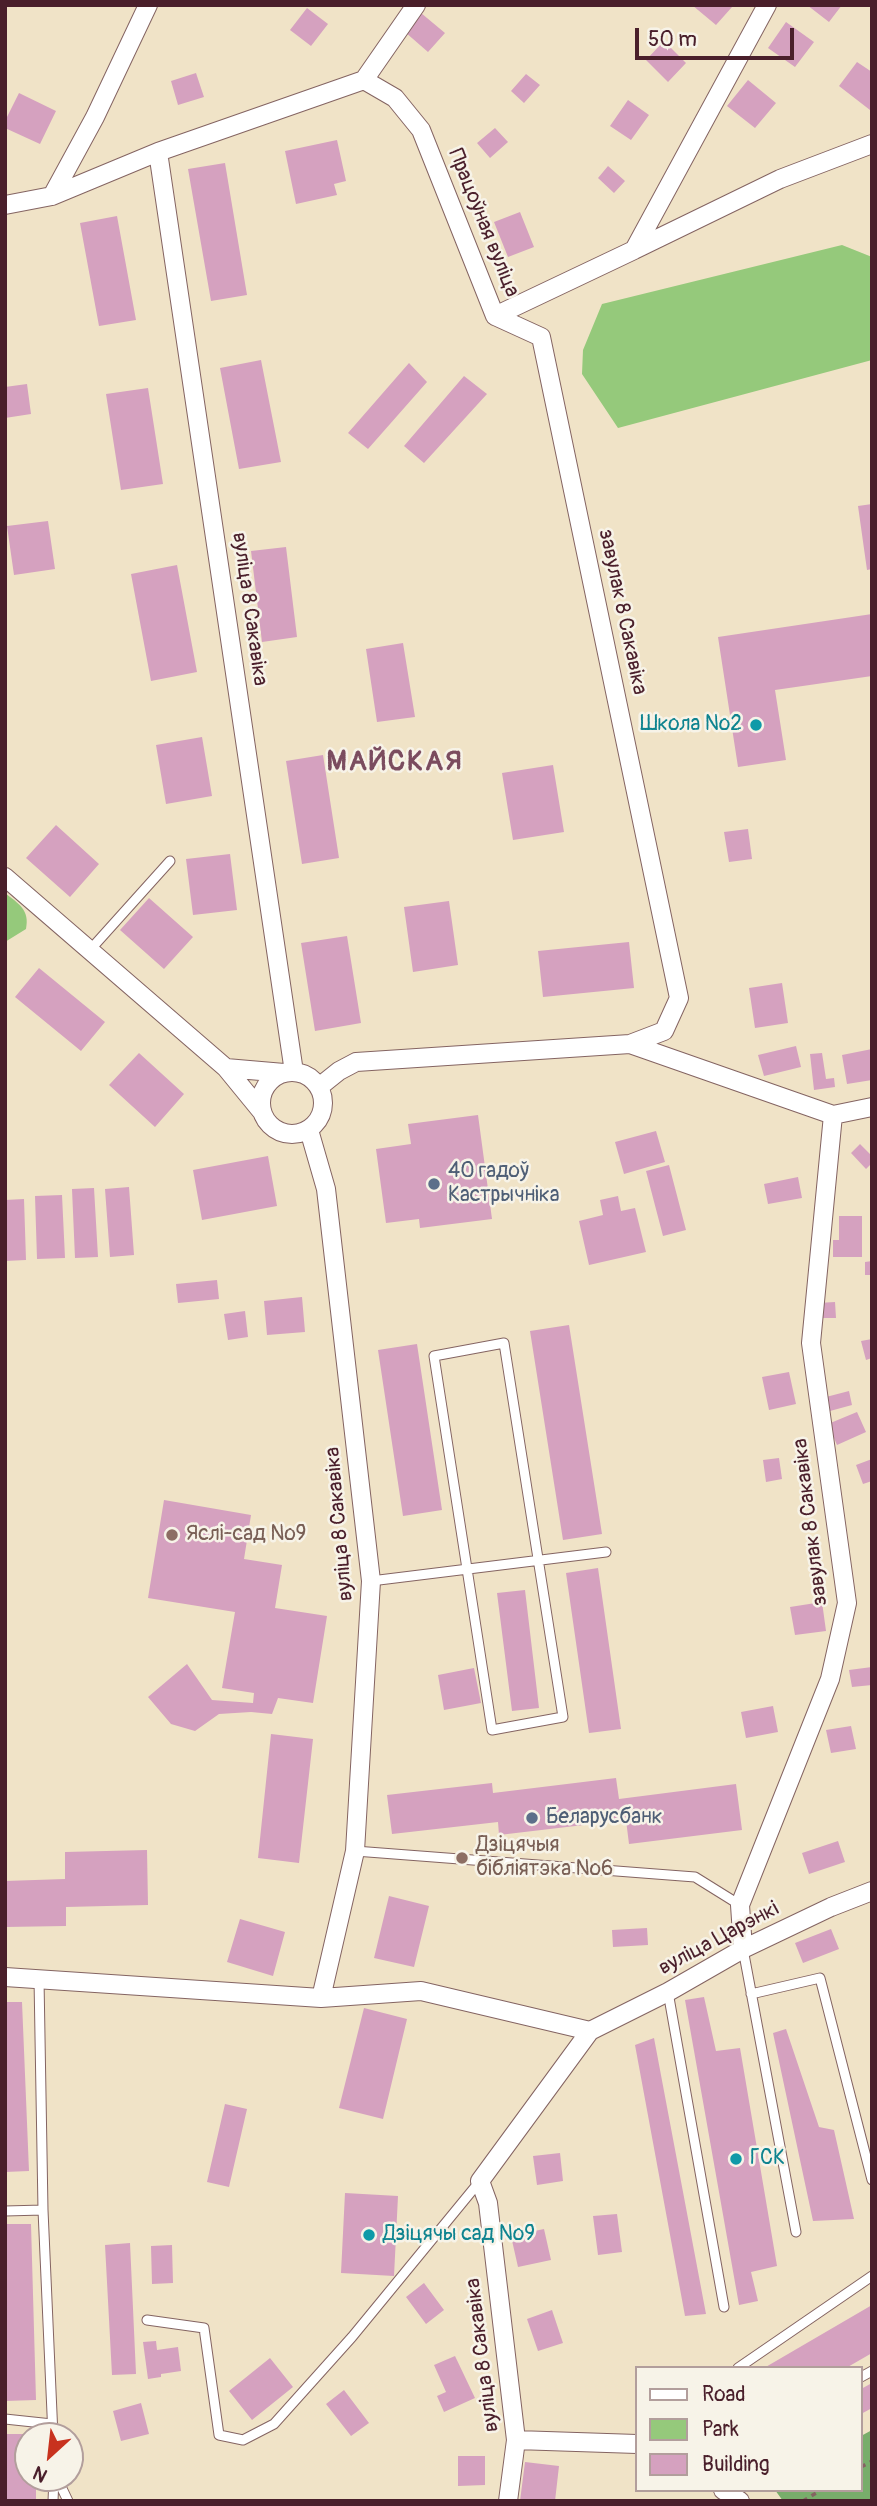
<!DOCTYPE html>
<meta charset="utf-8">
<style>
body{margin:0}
#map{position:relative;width:877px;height:2506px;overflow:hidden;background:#f0e3c7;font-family:Pangolin,sans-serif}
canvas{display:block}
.frame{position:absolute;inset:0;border:7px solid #4a1f2b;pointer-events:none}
.legend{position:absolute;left:635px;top:2366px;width:228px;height:126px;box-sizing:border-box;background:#f7f3e8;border:2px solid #b29e9c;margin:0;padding:9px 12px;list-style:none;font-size:21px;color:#4a1f2b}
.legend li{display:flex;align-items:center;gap:14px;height:35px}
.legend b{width:35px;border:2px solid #b29e9c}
.north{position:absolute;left:14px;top:2422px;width:70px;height:70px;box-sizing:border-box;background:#f7f3e8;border:2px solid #b29e9c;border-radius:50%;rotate:207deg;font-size:19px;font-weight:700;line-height:28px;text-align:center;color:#4a1f2b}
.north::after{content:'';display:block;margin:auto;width:24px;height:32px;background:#c8321e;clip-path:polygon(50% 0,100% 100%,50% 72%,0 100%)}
.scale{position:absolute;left:635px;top:28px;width:159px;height:32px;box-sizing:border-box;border:4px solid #4a1f2b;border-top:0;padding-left:9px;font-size:21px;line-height:24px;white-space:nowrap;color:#4a1f2b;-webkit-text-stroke:5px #f7f3e8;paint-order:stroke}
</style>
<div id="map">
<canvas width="877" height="2506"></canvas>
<div class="frame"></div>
<ul class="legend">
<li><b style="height:9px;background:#fff"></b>Road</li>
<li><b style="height:19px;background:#95c97b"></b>Park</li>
<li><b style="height:19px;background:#d5a1bf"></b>Building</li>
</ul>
<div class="north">N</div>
<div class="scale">50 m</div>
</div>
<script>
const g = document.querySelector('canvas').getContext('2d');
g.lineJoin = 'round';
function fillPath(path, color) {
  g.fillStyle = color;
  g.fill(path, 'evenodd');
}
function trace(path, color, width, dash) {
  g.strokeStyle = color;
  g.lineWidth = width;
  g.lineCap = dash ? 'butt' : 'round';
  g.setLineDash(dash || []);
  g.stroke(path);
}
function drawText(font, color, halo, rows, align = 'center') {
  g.font = font + ' Pangolin,sans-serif';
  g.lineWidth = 5;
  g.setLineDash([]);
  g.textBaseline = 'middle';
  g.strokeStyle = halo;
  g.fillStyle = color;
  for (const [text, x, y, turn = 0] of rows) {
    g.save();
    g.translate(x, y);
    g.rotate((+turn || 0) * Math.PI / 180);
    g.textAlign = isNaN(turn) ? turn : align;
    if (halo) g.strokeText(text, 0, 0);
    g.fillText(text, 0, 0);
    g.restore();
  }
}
fillPath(new Path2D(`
 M 842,245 L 872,257 L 872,360 L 618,428 L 582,374 L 583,350 L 602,304 Z
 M 5,893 C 19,904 30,910 26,929 L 5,942 Z`), '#95c97b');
fillPath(new Path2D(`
 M 872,2430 L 872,2498 L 867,2501 L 783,2501 L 775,2490 L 861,2490 L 861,2436 Z`), '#78ad6b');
fillPath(new Path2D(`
 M 692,5 L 730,5 L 732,7 L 716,25 Z
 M 807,5 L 842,5 L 829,22 Z
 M 307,8 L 328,24 L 311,46 L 290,30 Z
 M 421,13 L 445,33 L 428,52 L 405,32 Z
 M 786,22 L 814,42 L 795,67 L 768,48 Z
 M 664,41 L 686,63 L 668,82 L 646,60 Z
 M 857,62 L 872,72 L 870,110 L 839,86 Z
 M 196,73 L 204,97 L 178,105 L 171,81 Z
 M 526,74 L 540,85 L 524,103 L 511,91 Z
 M 748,80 L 776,103 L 755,128 L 727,106 Z
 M 19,93 L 56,111 L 40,144 L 5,128 L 5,121 Z
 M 628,100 L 649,115 L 631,140 L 610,126 Z
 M 495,128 L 508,142 L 490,158 L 477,143 Z
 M 337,140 L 346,181 L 334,184 L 337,195 L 296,204 L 285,151 Z
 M 225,163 L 247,295 L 211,301 L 188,169 Z
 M 608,166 L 625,181 L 614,193 L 598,178 Z
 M 520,212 L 534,247 L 508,257 L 494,222 Z
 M 117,216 L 136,320 L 99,326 L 80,223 Z
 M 261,360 L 281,462 L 239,469 L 220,368 Z
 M 409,363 L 427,382 L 368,449 L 348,433 Z
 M 464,376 L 487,394 L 424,463 L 404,446 Z
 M 27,384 L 31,414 L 5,418 L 5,387 Z
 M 148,388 L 163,484 L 121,490 L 106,394 Z
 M 872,504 L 872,569 L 867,570 L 858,506 Z
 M 48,521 L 55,569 L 14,575 L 7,526 Z
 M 286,547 L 297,637 L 262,642 L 251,551 Z
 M 177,565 L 197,672 L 151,681 L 131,574 Z
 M 872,614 L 872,676 L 775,690 L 786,760 L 738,767 L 718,637 Z
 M 403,643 L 415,717 L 377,722 L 366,649 Z
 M 202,737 L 212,796 L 166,804 L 156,745 Z
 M 323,755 L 339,858 L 302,864 L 286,761 Z
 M 553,765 L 564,832 L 513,840 L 502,773 Z
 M 56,825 L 99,864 L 70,897 L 26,858 Z
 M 748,829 L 752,859 L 729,862 L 724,832 Z
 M 230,854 L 237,910 L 193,915 L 186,859 Z
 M 149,898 L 193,937 L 164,969 L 120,930 Z
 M 449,901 L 458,965 L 413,972 L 404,907 Z
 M 347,936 L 361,1023 L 315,1031 L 301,943 Z
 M 629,942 L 634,988 L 543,997 L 538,951 Z
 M 39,968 L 105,1022 L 81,1051 L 15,997 Z
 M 782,983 L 788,1023 L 755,1028 L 749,988 Z
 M 796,1046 L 801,1067 L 764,1076 L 758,1055 Z
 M 872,1049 L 872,1080 L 847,1084 L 842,1055 Z
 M 139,1053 L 184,1094 L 155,1127 L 109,1085 Z
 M 822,1053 L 826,1079 L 834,1078 L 835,1087 L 814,1090 L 810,1054 Z
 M 478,1115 L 492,1219 L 420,1228 L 419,1219 L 386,1223 L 376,1149 L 411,1144 L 408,1124 Z
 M 656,1131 L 665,1162 L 624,1174 L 615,1142 Z
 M 860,1144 L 872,1156 L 872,1163 L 866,1169 L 851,1153 Z
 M 268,1156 L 277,1206 L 202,1220 L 193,1170 Z
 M 669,1165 L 686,1230 L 663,1236 L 646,1171 Z
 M 798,1177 L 802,1198 L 768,1204 L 764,1184 Z
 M 129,1187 L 134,1255 L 110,1257 L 105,1189 Z
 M 94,1188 L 98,1257 L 75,1258 L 72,1189 Z
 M 62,1195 L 65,1258 L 37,1259 L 35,1196 Z
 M 618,1196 L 621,1211 L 635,1208 L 646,1252 L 589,1265 L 579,1221 L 603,1215 L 600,1200 Z
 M 24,1199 L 26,1260 L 5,1261 L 5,1200 Z
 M 839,1216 L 862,1216 L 862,1257 L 833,1257 L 833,1240 L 839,1240 Z
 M 872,1261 L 872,1275 L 865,1275 L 865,1262 Z
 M 217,1280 L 219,1299 L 178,1303 L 176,1284 Z
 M 302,1297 L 305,1332 L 267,1335 L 264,1301 Z
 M 835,1302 L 836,1318 L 819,1318 L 818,1303 Z
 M 245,1311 L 248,1337 L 228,1340 L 224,1314 Z
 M 569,1325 L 602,1534 L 563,1540 L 530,1331 Z
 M 872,1339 L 872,1358 L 866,1360 L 861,1341 Z
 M 417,1344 L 442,1510 L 403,1516 L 378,1350 Z
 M 789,1372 L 796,1404 L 769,1410 L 762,1377 Z
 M 849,1391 L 852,1405 L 830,1411 L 826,1397 Z
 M 857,1412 L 866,1432 L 837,1445 L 828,1424 Z
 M 779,1458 L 782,1479 L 766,1482 L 763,1460 Z
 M 872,1459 L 872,1481 L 863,1484 L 856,1465 Z
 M 164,1500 L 251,1515 L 244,1559 L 282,1565 L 275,1608 L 327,1616 L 313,1703 L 278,1698 L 272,1714 L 251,1712 L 219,1714 L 195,1731 L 171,1724 L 148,1697 L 187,1664 L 212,1700 L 253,1703 L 254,1693 L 222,1688 L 235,1612 L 148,1598 Z
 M 598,1568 L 621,1729 L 589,1733 L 566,1573 Z
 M 525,1590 L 539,1708 L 512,1711 L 497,1593 Z
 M 822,1602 L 826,1631 L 795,1635 L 790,1607 Z
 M 872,1667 L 872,1685 L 852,1687 L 849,1670 Z
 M 474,1668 L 481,1703 L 444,1710 L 438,1675 Z
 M 773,1706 L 778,1732 L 746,1738 L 741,1712 Z
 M 851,1726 L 856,1749 L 831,1753 L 826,1730 Z
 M 271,1734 L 313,1739 L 299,1863 L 258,1858 Z
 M 616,1778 L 619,1799 L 736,1784 L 742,1830 L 629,1844 L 626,1820 L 499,1835 L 498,1822 L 392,1834 L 387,1795 L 492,1783 L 493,1793 Z
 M 838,1841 L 845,1862 L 809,1874 L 802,1853 Z
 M 147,1850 L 148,1905 L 66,1907 L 66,1926 L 5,1927 L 5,1881 L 65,1879 L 65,1852 Z
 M 389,1896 L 429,1906 L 414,1967 L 374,1958 Z
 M 240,1919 L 285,1932 L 273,1976 L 227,1962 Z
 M 647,1928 L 648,1945 L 613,1947 L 612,1930 Z
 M 831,1929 L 839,1949 L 803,1963 L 795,1943 Z
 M 704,1997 L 716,2051 L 740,2048 L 777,2266 L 751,2272 L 758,2301 L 739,2305 L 685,2000 Z
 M 5,2002 L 22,2002 L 29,2171 L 5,2172 Z
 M 364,2008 L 407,2019 L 383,2119 L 339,2108 Z
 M 786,2029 L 819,2127 L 834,2130 L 854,2219 L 813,2221 L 773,2033 Z
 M 654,2038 L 706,2314 L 685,2316 L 635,2045 Z
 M 225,2104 L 247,2109 L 229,2187 L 207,2182 Z
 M 560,2153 L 563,2181 L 537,2185 L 533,2156 Z
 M 345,2193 L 398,2196 L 394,2276 L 341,2273 Z
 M 617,2214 L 622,2252 L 598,2255 L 593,2216 Z
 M 5,2224 L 31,2224 L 36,2400 L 5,2401 Z
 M 544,2229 L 551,2260 L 518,2267 L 511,2236 Z
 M 130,2243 L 136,2374 L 112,2375 L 105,2245 Z
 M 172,2245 L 173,2283 L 152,2284 L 151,2246 Z
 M 424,2283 L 444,2310 L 426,2324 L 406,2297 Z
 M 872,2305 L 872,2353 L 846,2368 L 764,2368 Z
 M 552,2310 L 563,2343 L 538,2351 L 527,2319 Z
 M 156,2341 L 157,2350 L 178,2347 L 181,2371 L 161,2374 L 161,2377 L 148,2379 L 143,2342 Z
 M 455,2356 L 475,2398 L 444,2412 L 437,2396 L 446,2392 L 434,2365 Z
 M 270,2358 L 293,2387 L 252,2420 L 229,2391 Z
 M 872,2383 L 872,2408 L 861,2414 L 861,2389 Z
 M 344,2390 L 369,2423 L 351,2436 L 326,2404 Z
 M 141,2403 L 149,2434 L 121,2441 L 113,2411 Z
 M 5,2434 L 28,2434 L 28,2478 L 36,2478 L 36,2501 L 5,2501 Z
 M 458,2456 L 485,2456 L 485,2485 L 458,2486 Z
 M 525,2462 L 559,2466 L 555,2501 L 520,2501 Z`), '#d5a1bf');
const service = new Path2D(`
 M 90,950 L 170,861
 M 504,1343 L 563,1717 L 492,1730 L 434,1356 Z
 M 371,1581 L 606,1552
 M 355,1851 L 695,1877 L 740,1905
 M 743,1949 L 796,2232
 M 39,1979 L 43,2210
 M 668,1992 L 724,2307
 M 751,1994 L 820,1978 L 872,2180
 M 5,2211 L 43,2210 L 53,2436
 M 147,2320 L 204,2328 L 219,2435 L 243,2440 L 274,2424 L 352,2337 L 480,2181
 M 738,2368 L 872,2276
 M 861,2377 L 872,2371
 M 5,2419 L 52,2424
 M 57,2478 L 68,2501
 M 53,2501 L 54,2478`);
const minor = new Path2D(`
 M 364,80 L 395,98 L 421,130 L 495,316 L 634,250 L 767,5
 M 158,152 L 294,1072
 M 52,196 L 95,117 L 148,5
 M 5,205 L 52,196 L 158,152 L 364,80 L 416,5
 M 634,250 L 780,179 L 872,144
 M 495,316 L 541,337 L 679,998 L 664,1031 L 630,1044
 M 5,877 L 226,1068 L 262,1112
 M 226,1068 L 284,1073
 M261 1103a31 31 0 1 1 62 0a31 31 0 1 1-62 0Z
 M 319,1087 L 339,1071 L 356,1062 L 630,1044 L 833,1115
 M 833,1115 L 872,1107
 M 309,1130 L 326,1189 L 371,1581 L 355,1851 L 321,1998
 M 743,1949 L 740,1905 L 830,1679 L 847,1603 L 811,1343 L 833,1115
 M 5,1977 L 321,1998 L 421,1991 L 590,2031
 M 516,2440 L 637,2444
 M 723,2490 L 740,2501
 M 508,2501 L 516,2440 L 488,2203 L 480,2181 L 590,2031 L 668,1992 L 743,1949 L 831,1907 L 872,1891`);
trace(service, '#846462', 11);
trace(minor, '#846462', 20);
trace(new Path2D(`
 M 861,2467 L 872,2461
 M 803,2501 L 821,2490`), '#846462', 3.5, [5, 5]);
trace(service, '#fff', 9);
trace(minor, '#fff', 18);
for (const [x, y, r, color] of [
 [756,725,7,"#0f9aa8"],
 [434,1184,7,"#5c6f8a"],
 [172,1535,7,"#8d6e63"],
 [532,1818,7,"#5c6f8a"],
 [462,1858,7,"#8d6e63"],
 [736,2159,7,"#0f9aa8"],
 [369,2235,7,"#0f9aa8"]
]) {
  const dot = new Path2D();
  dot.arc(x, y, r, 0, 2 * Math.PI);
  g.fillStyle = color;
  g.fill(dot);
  trace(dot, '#f7f3e8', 2.5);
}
drawText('21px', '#4a1f2b', '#f7f3e8', [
 ["Працоўная вуліца",483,223,68],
 ["вуліца 8 Сакавіка",249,609,82],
 ["завулак 8 Сакавіка",622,612,78],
 ["завулак 8 Сакавіка",811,1522,-97],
 ["вуліца 8 Сакавіка",340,1524,-95],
 ["вуліца Царэнкі",719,1939,-28],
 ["вуліца 8 Сакавіка",483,2355,-97]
]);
drawText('21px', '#0d838f', '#f7f3e8', [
 ["Школа №2",742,725,"right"],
 ["ГСК",750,2159],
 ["Дзіцячы сад №9",383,2235]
], 'left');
drawText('21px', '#4e5e75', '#f7f3e8', [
 ["40 гадоў",448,1172],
 ["Кастрычніка",448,1196],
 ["Беларусбанк",546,1818]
], 'left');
drawText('21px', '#785e54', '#f7f3e8', [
 ["Яслі-сад №9",186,1535],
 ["Дзіцячыя",476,1846],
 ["бібліятэка №6",476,1870]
], 'left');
g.letterSpacing = '2px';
drawText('bold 28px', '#7b4c5f', '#f7f3e8', [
 ["МАЙСКАЯ",395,763]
]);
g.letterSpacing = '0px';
</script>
